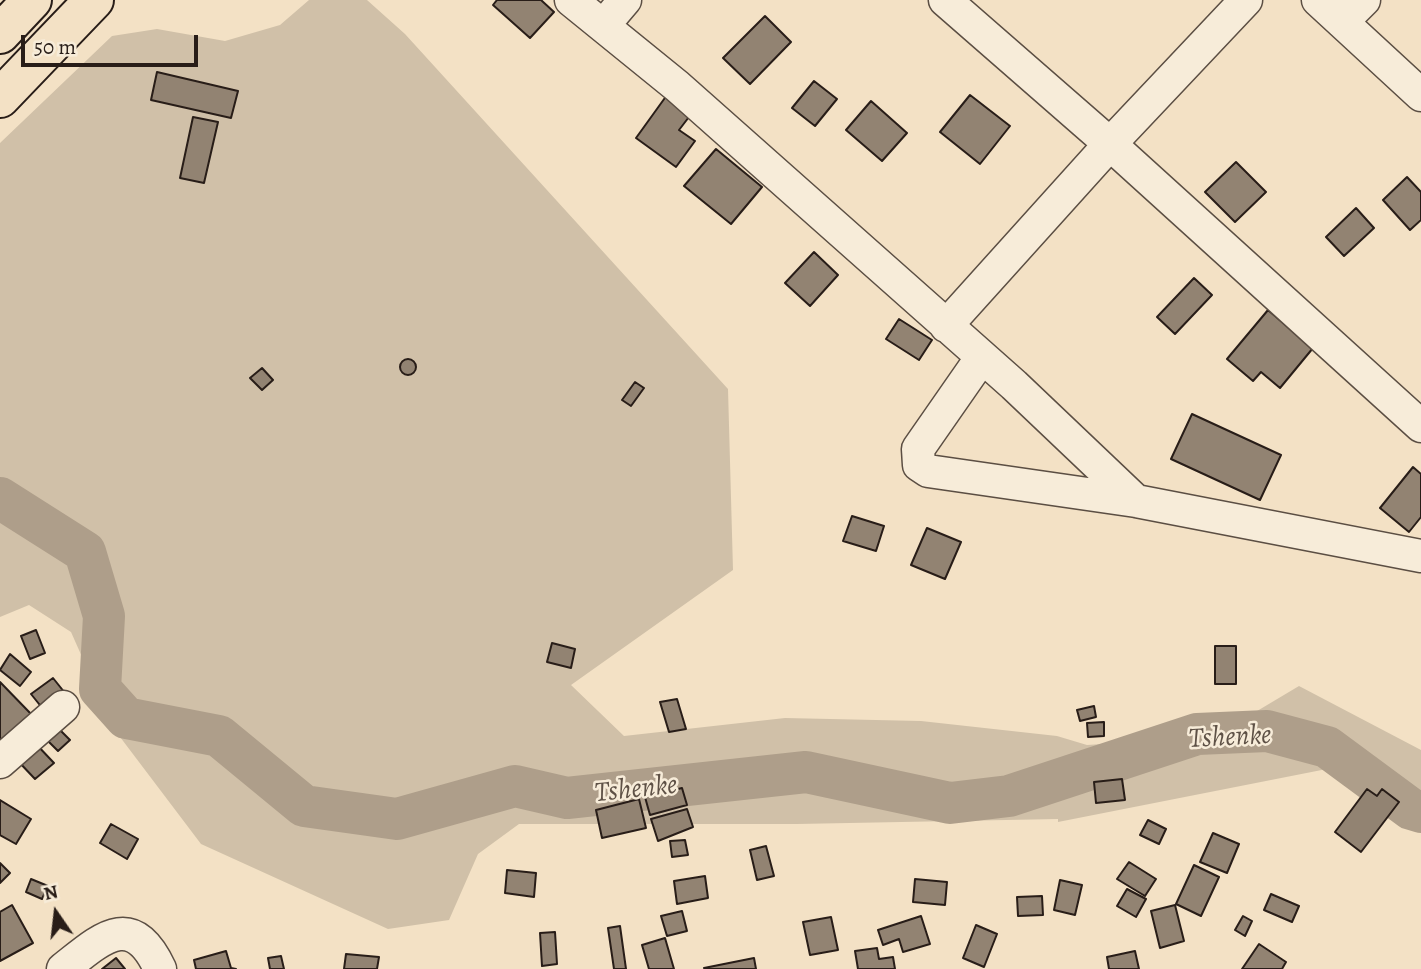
<!DOCTYPE html>
<style>
body{margin:0}
#map{position:relative;width:1421px;height:969px;overflow:hidden;background:#f3e1c5;font-family:Alegreya,serif}
canvas{display:block}
.north{position:absolute;left:21px;top:878px;width:70px;height:70px;-webkit-text-stroke:5px #f7ecd9;paint-order:stroke;rotate:346deg;font-size:19px;font-weight:700;line-height:28px;text-align:center;color:#281d18}
.north::after{content:'';display:block;margin:auto;width:24px;height:32px;background:#281d18;clip-path:polygon(50% 0,100% 100%,50% 72%,0 100%)}
.scale{position:absolute;left:21px;top:35px;width:177px;height:32px;box-sizing:border-box;border:4px solid #281d18;border-top:0;padding-left:9px;font-size:21px;line-height:24px;white-space:nowrap;color:#281d18;-webkit-text-stroke:5px #f7ecd9;paint-order:stroke}
</style>
<div id="map">
<canvas width="1421" height="969"></canvas>
<div class="north">N</div>
<div class="scale">50 m</div>
</div>
<script>
const g = document.querySelector('canvas').getContext('2d');
g.lineJoin = 'round';
function fillPath(path, color) {
  g.fillStyle = color;
  g.fill(path, 'evenodd');
}
function trace(path, color, width, dash) {
  g.strokeStyle = color;
  g.lineWidth = width;
  g.lineCap = dash ? 'butt' : 'round';
  g.setLineDash(dash || []);
  g.stroke(path);
}
function drawText(font, color, halo, rows, align = 'center') {
  g.font = font + ' Alegreya,serif';
  g.lineWidth = 5;
  g.setLineDash([]);
  g.textBaseline = 'middle';
  g.strokeStyle = halo;
  g.fillStyle = color;
  for (const [text, x, y, turn = 0] of rows) {
    g.save();
    g.translate(x, y);
    g.rotate((+turn || 0) * Math.PI / 180);
    g.textAlign = isNaN(turn) ? turn : align;
    if (halo) g.strokeText(text, 0, 0);
    g.fillText(text, 0, 0);
    g.restore();
  }
}
fillPath(new Path2D(`
 M 309,0 L 367,0 L 405,34 L 728,389 L 733,570 L 571,685 L 624,736 L 785,718 L 921,721 L 1057,736 L 1087,745 L 1118,743 L 1242,720 L 1299,686 L 1421,750 L 1421,797 L 1342,766 L 1058,822 L 1058,819 L 797,824 L 519,824 L 478,854 L 449,920 L 388,929 L 201,844 L 114,729 L 71,632 L 29,605 L 0,617 L 0,143 L 112,36 L 157,29 L 225,41 L 280,25 Z`), '#d0c0a8');
trace(new Path2D(`
 M 0,498 L 85,552 L 104,616 L 100,689 L 126,718 L 219,736 L 304,806 L 397,819 L 515,786 L 567,798 L 806,772 L 950,803 L 1009,796 L 1197,734 L 1267,731 L 1327,747 L 1411,809 L 1421,812`), '#ae9e8a', 42);
const building = new Path2D(`
 M 497,0 L 541,0 L 554,12 L 530,38 L 493,5 Z
 M 765,16 L 791,42 L 750,84 L 723,58 Z
 M 157,72 L 238,91 L 231,118 L 151,100 Z
 M 814,81 L 837,99 L 815,126 L 792,108 Z
 M 667,95 L 692,113 L 679,130 L 695,141 L 676,167 L 636,138 Z
 M 970,95 L 1010,126 L 980,164 L 940,132 Z
 M 871,101 L 907,133 L 882,161 L 846,130 Z
 M 193,117 L 218,122 L 204,183 L 180,178 Z
 M 716,149 L 762,187 L 731,224 L 684,186 Z
 M 1236,162 L 1266,192 L 1235,222 L 1205,192 Z
 M 1407,177 L 1421,192 L 1421,220 L 1410,230 L 1383,200 Z
 M 1356,208 L 1374,228 L 1344,256 L 1326,237 Z
 M 814,252 L 838,275 L 810,306 L 785,283 Z
 M 1194,278 L 1212,295 L 1175,334 L 1157,317 Z
 M 1268,310 L 1313,348 L 1280,388 L 1261,372 L 1253,381 L 1227,359 Z
 M 899,319 L 932,340 L 919,360 L 886,339 Z
 M400 367a8 8 0 1 1 16 0a8 8 0 1 1-16 0Z
 M 262,368 L 273,380 L 262,390 L 250,378 Z
 M 635,382 L 644,388 L 631,406 L 622,400 Z
 M 1192,414 L 1281,455 L 1260,500 L 1171,459 Z
 M 1413,467 L 1421,474 L 1421,517 L 1409,532 L 1380,508 Z
 M 852,516 L 884,526 L 876,551 L 843,541 Z
 M 927,528 L 961,542 L 945,579 L 911,565 Z
 M 36,630 L 45,653 L 30,659 L 21,636 Z
 M 552,643 L 575,649 L 571,668 L 547,662 Z
 M 1215,646 L 1236,646 L 1236,684 L 1215,684 Z
 M 10,654 L 31,672 L 20,686 L 0,670 Z
 M 53,678 L 65,693 L 43,709 L 31,694 Z
 M 0,682 L 32,715 L 0,744 Z
 M 677,699 L 686,729 L 669,732 L 660,702 Z
 M 1094,706 L 1096,717 L 1080,721 L 1077,710 Z
 M 1104,722 L 1104,736 L 1088,737 L 1087,723 Z
 M 54,724 L 70,740 L 58,751 L 43,736 Z
 M 36,744 L 54,763 L 35,779 L 17,760 Z
 M 1122,779 L 1125,800 L 1096,803 L 1094,782 Z
 M 682,788 L 687,805 L 650,815 L 645,797 Z
 M 1367,789 L 1377,796 L 1382,789 L 1399,802 L 1361,852 L 1335,832 Z
 M 639,799 L 646,828 L 602,838 L 596,810 Z
 M 0,800 L 31,819 L 16,844 L 0,835 Z
 M 687,809 L 693,827 L 658,841 L 651,819 Z
 M 1148,820 L 1166,829 L 1159,844 L 1140,835 Z
 M 111,824 L 138,839 L 127,859 L 100,843 Z
 M 1213,833 L 1239,844 L 1227,873 L 1200,862 Z
 M 685,840 L 688,855 L 672,857 L 670,841 Z
 M 766,846 L 774,876 L 757,880 L 750,850 Z
 M 1129,862 L 1156,879 L 1145,896 L 1117,879 Z
 M 0,863 L 10,873 L 0,883 Z
 M 1194,865 L 1219,877 L 1201,916 L 1176,904 Z
 M 507,870 L 536,873 L 534,897 L 505,893 Z
 M 705,876 L 708,898 L 677,904 L 674,881 Z
 M 31,879 L 48,886 L 42,899 L 26,892 Z
 M 915,879 L 947,882 L 945,905 L 913,902 Z
 M 1060,880 L 1082,885 L 1075,915 L 1054,910 Z
 M 1127,889 L 1146,899 L 1136,917 L 1117,906 Z
 M 1271,894 L 1299,906 L 1292,922 L 1264,910 Z
 M 1042,896 L 1043,915 L 1018,916 L 1017,897 Z
 M 12,905 L 33,943 L 0,961 L 0,912 Z
 M 1175,905 L 1184,941 L 1160,948 L 1151,911 Z
 M 682,911 L 687,931 L 667,936 L 661,916 Z
 M 921,916 L 930,944 L 903,952 L 899,939 L 883,945 L 878,930 Z
 M 1243,916 L 1252,921 L 1245,936 L 1235,930 Z
 M 831,917 L 838,950 L 810,955 L 803,922 Z
 M 976,925 L 997,934 L 984,967 L 963,958 Z
 M 620,926 L 626,969 L 614,969 L 608,928 Z
 M 555,932 L 557,964 L 542,966 L 540,933 Z
 M 665,938 L 674,969 L 649,969 L 642,945 Z
 M 1259,944 L 1286,962 L 1282,969 L 1242,969 Z
 M 877,948 L 879,959 L 893,957 L 895,969 L 858,969 L 855,951 Z
 M 226,951 L 231,968 L 236,969 L 196,969 L 194,960 Z
 M 1135,951 L 1139,969 L 1109,969 L 1107,957 Z
 M 346,954 L 379,957 L 377,969 L 344,969 Z
 M 281,956 L 284,969 L 270,969 L 268,958 Z
 M 116,958 L 125,969 L 102,969 Z
 M 754,958 L 756,969 L 705,969 L 704,968 Z`);
fillPath(building, '#928372');
trace(building, '#281d18', 2);
const minor = new Path2D(`
 M 571,0 L 677,86 L 1014,385 L 1136,501
 M 945,0 L 1110,144 L 1421,426
 M 1318,0 L 1421,95
 M 1342,22 L 1364,0
 M 603,26 L 625,0
 M 946,326 L 1110,144 L 1246,0
 M 982,357 L 918,449 L 919,465 L 928,471 L 1136,501 L 1421,556
 M 0,762 L 63,707
 M 63,969 C 101,939 132,908 160,969`);
const highway = new Path2D(`
 M 0,34 L 32,0
 M 0,98 L 94,0`);
trace(minor, '#5b4e43', 35);
trace(highway, '#281d18', 42);
trace(minor, '#f7ecd9', 32);
trace(highway, '#f3e1c5', 38);
drawText('italic 28px', '#5e5146', '#f7ecd9', [
 ["Tshenke",1230,738,-3],
 ["Tshenke",636,790,-6]
]);
</script>
